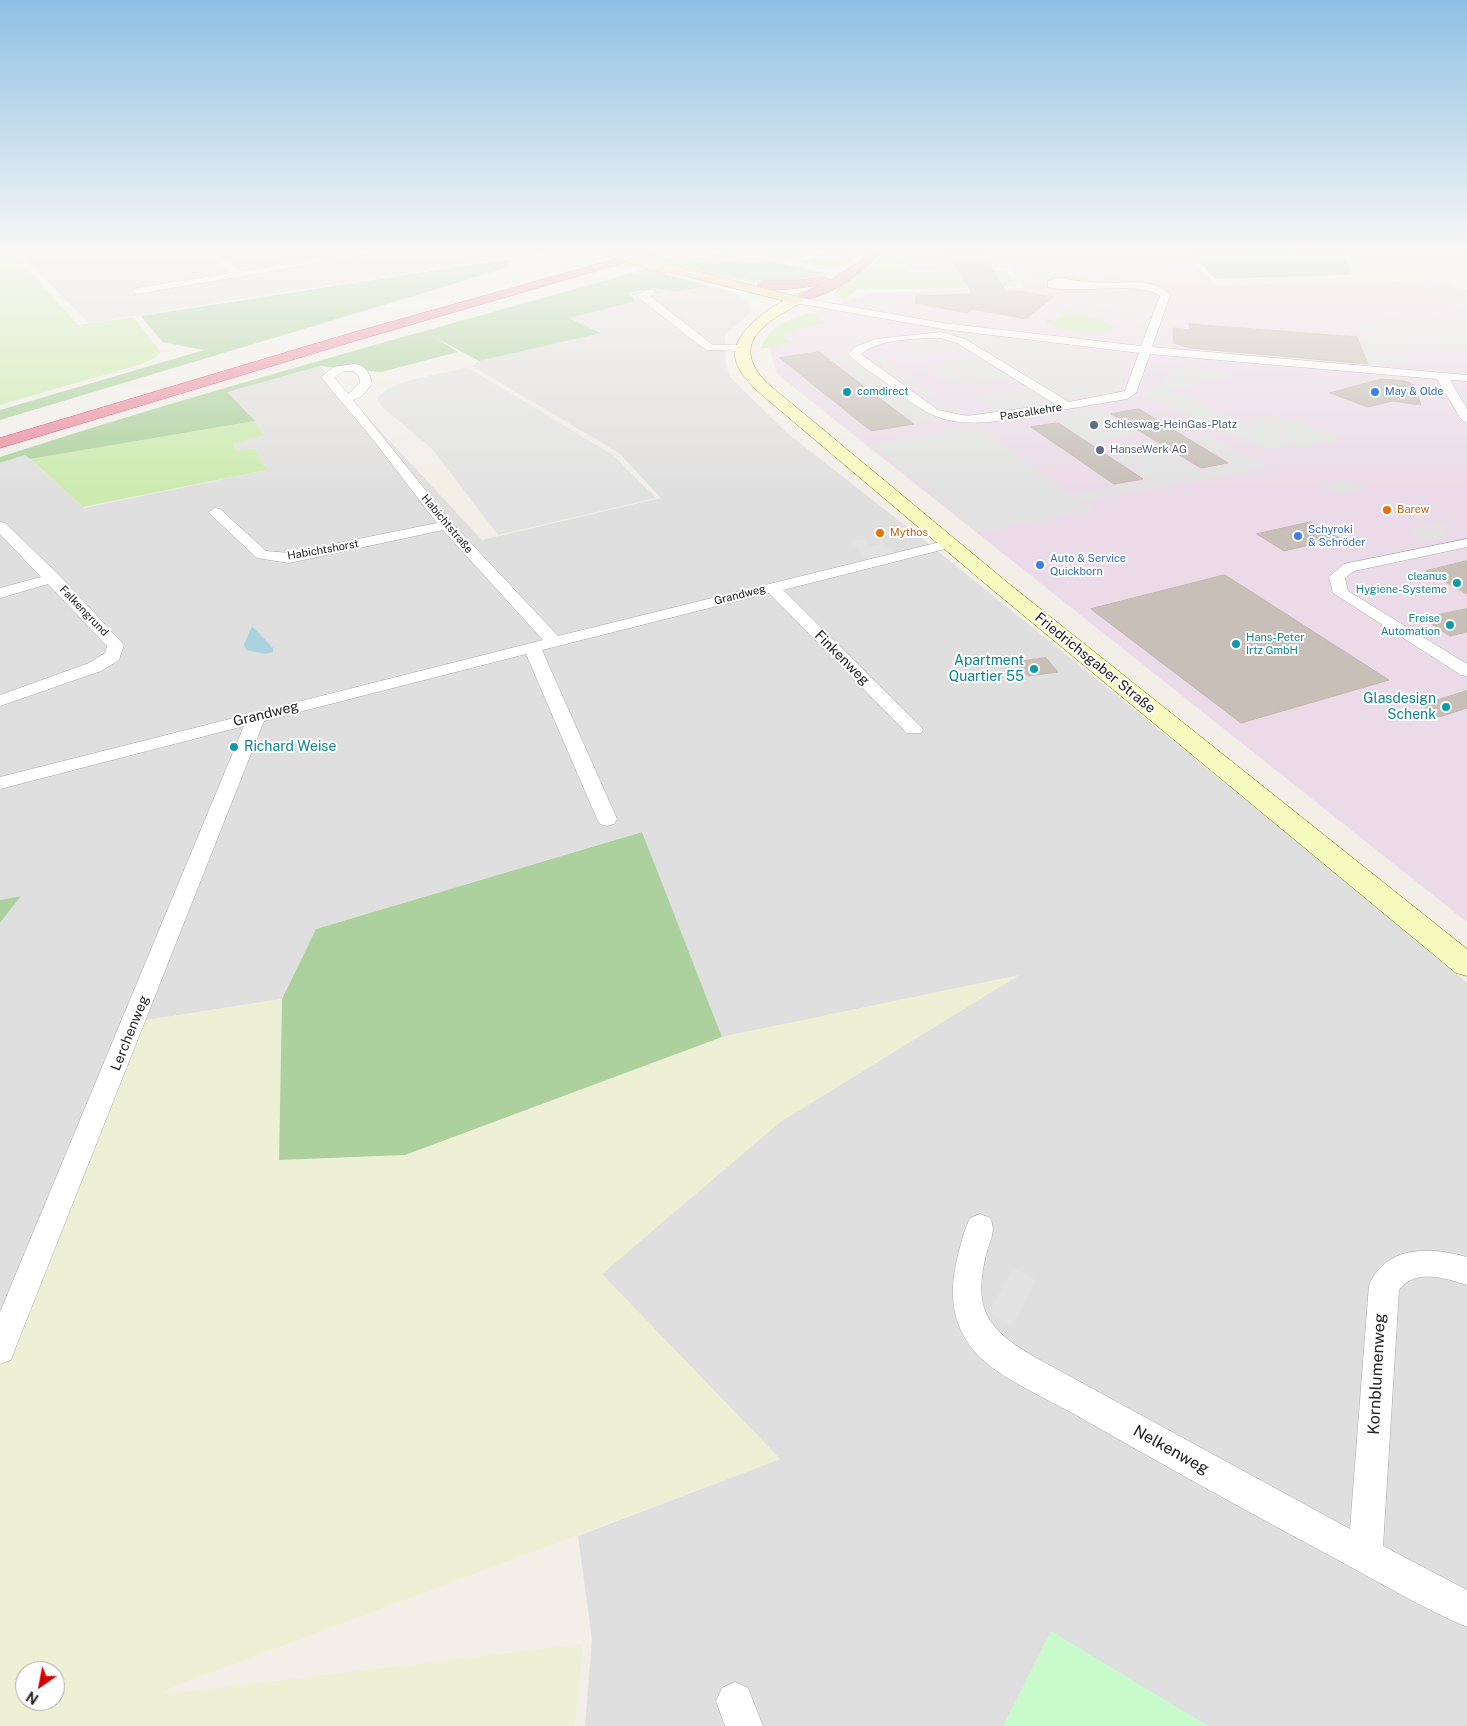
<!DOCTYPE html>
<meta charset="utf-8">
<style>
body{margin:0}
#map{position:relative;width:1467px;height:1726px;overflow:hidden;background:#f2efe9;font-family:"Public Sans",sans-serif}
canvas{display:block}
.north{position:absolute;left:15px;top:1661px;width:50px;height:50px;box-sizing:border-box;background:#fff;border:1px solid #a7a7a7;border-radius:50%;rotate:213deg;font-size:14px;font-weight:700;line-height:20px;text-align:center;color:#222}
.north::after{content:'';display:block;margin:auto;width:18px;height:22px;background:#d40000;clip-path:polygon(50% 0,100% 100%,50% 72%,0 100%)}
</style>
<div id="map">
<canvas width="1467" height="1726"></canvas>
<div class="north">N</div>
</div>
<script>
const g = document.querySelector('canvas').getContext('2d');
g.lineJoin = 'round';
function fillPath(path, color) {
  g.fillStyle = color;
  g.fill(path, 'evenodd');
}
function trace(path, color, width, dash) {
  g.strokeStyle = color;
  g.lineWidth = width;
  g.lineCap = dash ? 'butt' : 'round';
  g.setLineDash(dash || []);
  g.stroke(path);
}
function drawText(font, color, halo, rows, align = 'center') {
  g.font = font + ' "Public Sans",sans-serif';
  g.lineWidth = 4;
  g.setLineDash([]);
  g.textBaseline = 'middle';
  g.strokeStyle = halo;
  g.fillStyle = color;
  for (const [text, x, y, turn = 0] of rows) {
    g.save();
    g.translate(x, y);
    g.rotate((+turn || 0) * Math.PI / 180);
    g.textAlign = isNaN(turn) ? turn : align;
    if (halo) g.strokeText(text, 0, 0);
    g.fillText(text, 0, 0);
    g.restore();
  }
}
fillPath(new Path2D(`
 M 0,250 L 552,250 L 89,323 L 23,257 L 0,259 Z
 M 709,286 L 729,291 L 748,301 L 750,313 L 725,335 L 726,364 L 730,377 L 787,433 L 924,540 L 1359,891 L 1467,983 L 1467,1726 L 585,1726 L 592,1640 L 578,1536 L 780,1459 L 601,1274 L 780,1122 L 1017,976 L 722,1037 L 641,832 L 316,929 L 282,999 L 128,1023 L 0,1323 L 0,923 L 21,896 L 0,900 L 0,463 L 25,455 L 84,508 L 267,470 L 254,448 L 237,451 L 233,442 L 265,436 L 255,421 L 226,392 L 320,366 L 482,540 L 661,498 L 619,453 L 472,366 L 479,361 L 600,332 L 568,318 L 635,300 L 627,294 L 655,288 L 676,292 Z`), '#e0dfdf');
fillPath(new Path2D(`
 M 899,250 L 1185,250 L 1215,285 L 1432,280 L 1467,290 L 1467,922 L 777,374 L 769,347 L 780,323 L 870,293 L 1024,288 L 1010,269 L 909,271 Z`), '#ebdbe8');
fillPath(new Path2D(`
 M 1342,250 L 1467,250 L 1467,271 L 1352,275 Z
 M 1019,975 L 780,1122 L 602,1274 L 780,1459 L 167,1689 L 166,1694 L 583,1644 L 575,1726 L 0,1726 L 0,1323 L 128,1023 L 282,999 L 279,1160 L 405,1155 L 722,1037 ZM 25,1671 L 55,1671 L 55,1701 L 25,1701 Z`), '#eef0d5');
fillPath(new Path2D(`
 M 681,250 L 709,250 L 701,253 L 700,257 L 718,262 L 753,257 L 830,273 L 821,278 L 770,284 L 728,278 L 652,258 ZM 751,261 L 784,264 L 820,273 L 742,279 L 692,262 L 711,264 Z
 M 830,250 L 838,250 L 806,261 L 850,251 L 849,250 L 860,250 C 852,273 817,271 800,262 Z
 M 884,250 L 898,250 L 909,272 L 1007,270 L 1016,286 L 857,290 L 844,300 L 834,293 C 845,276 879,267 884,250 Z
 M 18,258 L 78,325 L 133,317 L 161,352 L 155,358 L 142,364 L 0,405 L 0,260 Z
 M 1038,272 L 1059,276 L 1085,276 L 1095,281 L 1045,280 L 1033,276 L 1032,273 Z
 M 1067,311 L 1093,317 L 1112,325 L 1114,329 C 1096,336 1064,330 1046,323 L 1046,319 L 1056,321 L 1062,315 L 1054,313 Z
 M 811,313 L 826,323 L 792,329 L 796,332 L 787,333 L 784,337 L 791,342 L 761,349 C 767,327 790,318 811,313 Z
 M 255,421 L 265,436 L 233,443 L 237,451 L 254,448 L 267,470 L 83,507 L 30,459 Z`), '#cdebb0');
fillPath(new Path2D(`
 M 838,250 L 850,251 L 851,254 C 839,264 819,269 805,261 Z
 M 1189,250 L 1223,250 L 1248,257 L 1295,256 L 1305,250 L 1342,250 L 1352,275 L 1215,279 Z
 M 509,259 L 508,267 L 437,289 L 0,420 L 0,410 L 204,350 L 162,342 L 141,316 Z
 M 751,261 L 784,264 L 821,273 L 820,275 C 774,290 728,276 682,265 L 692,262 L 711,264 Z
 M 646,269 L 709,286 L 676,292 L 655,288 L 628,293 L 636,301 L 569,318 L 601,333 L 479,361 L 436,338 L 458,352 L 381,372 L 320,366 L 227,392 L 255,421 L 30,459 L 25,455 L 0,463 L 0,457 C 213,388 430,330 646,269 Z
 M 642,832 L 722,1037 L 405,1155 L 279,1160 L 282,999 L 316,929 Z
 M 21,896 L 0,923 L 0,900 Z`), '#add19e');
fillPath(new Path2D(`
 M 1051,1631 L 1208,1726 L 1003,1726 Z`), '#c8facc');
fillPath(new Path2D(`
 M 1063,250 L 1071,250 L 1090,276 L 1059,276 L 1047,271 L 1033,272 L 1023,258 L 1067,256 Z
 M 1162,256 L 1172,281 L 1123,281 L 1105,279 L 1091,257 Z
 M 1443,286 L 1467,293 L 1467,316 L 1446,303 L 1453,302 L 1440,294 L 1432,294 L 1419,287 Z
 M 1137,290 L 1154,294 L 1139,325 L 1080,302 L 1089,299 L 1070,292 Z
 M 1438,318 L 1443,321 L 1467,320 L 1467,350 L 1401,346 L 1412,363 L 1402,365 L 1370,363 L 1367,356 L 1373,356 L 1369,347 L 1364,346 L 1353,324 L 1377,324 L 1382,320 Z
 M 962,336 L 1102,352 L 1124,355 L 1131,360 L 1122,384 L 1113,392 L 1065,400 Z
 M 934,338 L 954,341 L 964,347 L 910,355 L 904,351 L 916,349 L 905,342 Z
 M 847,353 L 936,416 L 928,418 L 932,421 L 916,424 L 828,356 Z
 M 879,355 L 963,412 L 952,414 L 869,356 Z
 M 984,356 L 1017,377 L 958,386 L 927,365 Z
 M 1196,364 L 1230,375 L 1172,391 L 1244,423 L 1277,414 L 1342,438 L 1303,449 L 1293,445 L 1270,452 L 1142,396 L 1147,388 L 1157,390 L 1170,372 Z
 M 467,367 L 613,455 L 656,498 L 498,535 L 433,450 L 382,407 L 377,398 L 387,389 L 407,381 Z
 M 1025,389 L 1046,402 L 1041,405 L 998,412 L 974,396 Z
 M 1097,408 L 1138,433 L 1090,442 L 1050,416 Z
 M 978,426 L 1070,494 L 1149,480 L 1112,456 L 1163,448 L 1199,470 L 1233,463 L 1191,438 L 1209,436 L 1269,468 L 1082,501 L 1094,510 L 978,533 L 871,444 Z
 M 1348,479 L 1365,489 L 1339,495 L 1322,485 Z
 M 1440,523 L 1450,528 L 1441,531 L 1451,536 L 1430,541 L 1409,530 Z
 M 863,539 L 871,546 L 884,543 L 895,553 L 867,559 L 849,542 Z
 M 1013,1268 L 1036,1280 L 1012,1326 L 989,1312 Z`), '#e2e2e2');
fillPath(new Path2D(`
 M 726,250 L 822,250 L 785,259 L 744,252 L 721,258 L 709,256 Z
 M 1223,250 L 1305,250 C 1282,263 1247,257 1223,250 Z
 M 252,626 L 273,648 L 273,652 L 265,654 L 246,650 L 244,644 Z`), '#aad3df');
const building = new Path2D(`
 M 948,250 L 980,250 L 1006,292 L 1021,291 L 1053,297 L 1026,319 L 972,309 L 967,313 L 915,303 L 916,296 L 972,294 Z
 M 1189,324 L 1357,337 L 1368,364 L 1190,348 L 1174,343 L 1173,328 L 1190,330 Z
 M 819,352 L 870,391 L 914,424 L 871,431 L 780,358 Z
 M 1382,379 L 1405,381 L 1414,385 L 1421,405 L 1393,401 L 1368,407 L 1330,393 Z
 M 1139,409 L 1228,463 L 1201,468 L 1111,414 Z
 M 1058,423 L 1090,444 L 1143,479 L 1114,484 L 1031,427 Z
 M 1311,522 L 1339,538 L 1284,551 L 1257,534 Z
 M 1467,561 L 1467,594 L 1426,571 Z
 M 1225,575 L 1389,680 L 1241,723 L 1091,609 Z
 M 1467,609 L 1467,632 L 1450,636 L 1423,618 Z
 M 1046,658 L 1058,672 L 1028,676 L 1016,662 Z
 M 1467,691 L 1467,708 L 1439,717 L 1422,705 Z`);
fillPath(building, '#c7bfb8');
trace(building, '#c4b6ab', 1);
const street = new Path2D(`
 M 206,250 L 216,250 L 241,271 L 371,250 L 394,250 L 137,294 L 132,291 L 137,288 L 231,273 Z
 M 1058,278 C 1072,280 1087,282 1102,283 C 1123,284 1154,276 1170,295 L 1152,347 L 1467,375 L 1467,381 L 1450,380 L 1467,409 L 1467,423 L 1461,419 L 1437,379 L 1150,354 L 1136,393 L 1127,399 L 990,422 C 936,426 923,411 882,380 C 871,372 857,364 848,354 L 855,347 L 876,339 L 941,332 L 965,339 L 1069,402 L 1125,391 L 1139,353 L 943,329 L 796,303 L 791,300 L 796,297 L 943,323 L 1141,346 L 1160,296 C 1142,281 1075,294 1048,287 L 1048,281 ZM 940,338 L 957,343 L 1055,404 L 967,416 L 938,410 L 861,354 C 877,339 919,338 940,338 Z
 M 646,290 L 654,290 L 655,292 L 650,296 L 713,345 L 742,345 L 748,348 L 742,351 L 706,350 L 639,298 L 639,294 Z
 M 354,364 C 365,365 370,373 372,384 L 362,396 L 353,400 L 451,522 L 558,636 L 948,540 L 953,541 L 955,544 L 953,547 L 783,590 L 923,729 L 921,733 L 907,733 L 769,593 L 542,650 L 617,819 L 614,824 L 607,826 L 600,824 L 597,819 L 526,654 L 264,721 L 15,1349 L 11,1360 L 0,1364 L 0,1312 L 244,726 L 0,789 L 0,777 L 543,640 L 443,530 L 289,563 L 257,558 L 208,512 L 215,508 L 220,509 L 266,551 L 289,553 L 437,523 L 375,442 L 321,377 L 334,367 ZM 344,371 L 354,371 L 359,377 L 360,383 L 348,394 L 334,377 Z
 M 0,522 L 5,523 L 59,575 L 124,645 L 119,660 L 101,671 L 0,706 L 0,695 L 89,663 L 105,653 L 107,646 L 48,584 L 0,598 L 0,588 L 41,577 L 0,534 Z
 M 1467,539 L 1467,547 L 1354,571 L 1345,578 L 1348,591 L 1467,664 L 1467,676 L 1461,675 L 1333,593 L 1329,577 L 1344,564 Z
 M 980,1214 L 990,1218 C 996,1230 991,1239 987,1251 C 971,1312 989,1331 1040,1360 L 1350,1529 L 1369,1285 C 1387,1244 1431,1247 1467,1257 L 1467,1285 C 1444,1278 1416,1268 1399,1290 L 1383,1546 L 1467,1590 L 1467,1627 C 1422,1608 1379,1582 1336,1559 C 1250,1513 1165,1466 1081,1418 C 1051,1400 997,1378 975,1352 C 942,1313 952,1271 966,1227 L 970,1218 Z
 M 735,1682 L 748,1688 L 763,1726 L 725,1726 L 716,1701 L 722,1688 Z`);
const secondary = new Path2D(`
 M 796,296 L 801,297 L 803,300 L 801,303 C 766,322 728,343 767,383 L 1008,583 L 1467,949 L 1467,976 L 1456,973 L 994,591 L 756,390 C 747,380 734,367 735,353 C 735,330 776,301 796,296 Z`);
const primary = new Path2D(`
 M 666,263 L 794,296 L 805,291 L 811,295 L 796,304 L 662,270 L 660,267 L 662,264 Z`);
const highway = new Path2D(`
 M 648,250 L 668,250 L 358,340 L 0,448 L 0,438 L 348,334 Z
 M 869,250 L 881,250 C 869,269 823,303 800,298 L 799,295 L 819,285 C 806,287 765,294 757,285 L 763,281 L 794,281 L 824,277 L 830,280 L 859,262 Z`);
trace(street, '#a9a9a9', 1);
trace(secondary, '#707d05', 1);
trace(primary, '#a06b00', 1);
trace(highway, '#dc2a67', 1);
fillPath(street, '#fff');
fillPath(secondary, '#f7fabf');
fillPath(primary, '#fcd6a4');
fillPath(highway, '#e892a2');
const primaryBridge = new Path2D(`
 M 607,250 L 666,267`);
trace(primaryBridge, '#a06b00', 14, []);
trace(primaryBridge, '#fcd6a4', 13);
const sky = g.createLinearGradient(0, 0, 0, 492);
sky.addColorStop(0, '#8fc0e4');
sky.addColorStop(0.51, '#f9f8f5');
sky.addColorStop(1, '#f9f8f500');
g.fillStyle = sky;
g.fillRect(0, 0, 1467, 492);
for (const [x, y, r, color] of [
 [847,392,5,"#0f9aa8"],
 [1375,392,5,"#3f7fe0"],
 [1094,425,5,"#5c6f8a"],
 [1100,450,5,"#5c6f8a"],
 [1387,510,5,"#e8710a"],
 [880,533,5,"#e8710a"],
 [1298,536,5,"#3f7fe0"],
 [1040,565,5,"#3f7fe0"],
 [1457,583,5,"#0f9aa8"],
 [1450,625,5,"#0f9aa8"],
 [1236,644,5,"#0f9aa8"],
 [1034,669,5,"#0f9aa8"],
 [1446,707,5,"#0f9aa8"],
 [234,747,5,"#0f9aa8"]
]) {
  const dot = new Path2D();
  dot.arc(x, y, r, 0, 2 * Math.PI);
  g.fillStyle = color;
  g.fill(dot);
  trace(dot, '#fff', 2);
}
drawText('11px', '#0d838f', '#fff', [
 ["comdirect",857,392],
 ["cleanus",1447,577,"right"],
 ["Hygiene-Systeme",1447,590,"right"],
 ["Freise",1440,619,"right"],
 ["Automation",1440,632,"right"],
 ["Hans-Peter",1246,638],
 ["Irtz GmbH",1246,651]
], 'left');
drawText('11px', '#366cbe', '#fff', [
 ["May & Olde",1385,392],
 ["Schyroki",1308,530],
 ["& Schröder",1308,543],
 ["Auto & Service",1050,559],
 ["Quickborn",1050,572]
], 'left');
drawText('11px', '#222', '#fff', [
 ["Pascalkehre",1031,412,-9],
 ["Habichtstraße",447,524,50],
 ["Habichtshorst",323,550,-10],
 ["Grandweg",740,595,-14],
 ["Falkengrund",84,611,46]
]);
drawText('11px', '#4e5e75', '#fff', [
 ["Schleswag-HeinGas-Platz",1104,425],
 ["HanseWerk AG",1110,450]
], 'left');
drawText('11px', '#c56008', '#fff', [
 ["Barew",1397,510],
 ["Mythos",890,533]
], 'left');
drawText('14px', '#222', '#fff', [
 ["Finkenweg",842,658,45],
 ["Friedrichsgaber Straße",1095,663,39],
 ["Grandweg",266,714,-14],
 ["Lerchenweg",130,1033,-68]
]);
drawText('14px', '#0d838f', '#fff', [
 ["Apartment",1024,661],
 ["Quartier 55",1024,677],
 ["Glasdesign",1436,699],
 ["Schenk",1436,715],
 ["Richard Weise",244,747,"left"]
], 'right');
drawText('16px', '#222', '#fff', [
 ["Kornblumenweg",1377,1374,-87],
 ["Nelkenweg",1171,1450,29]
]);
</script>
